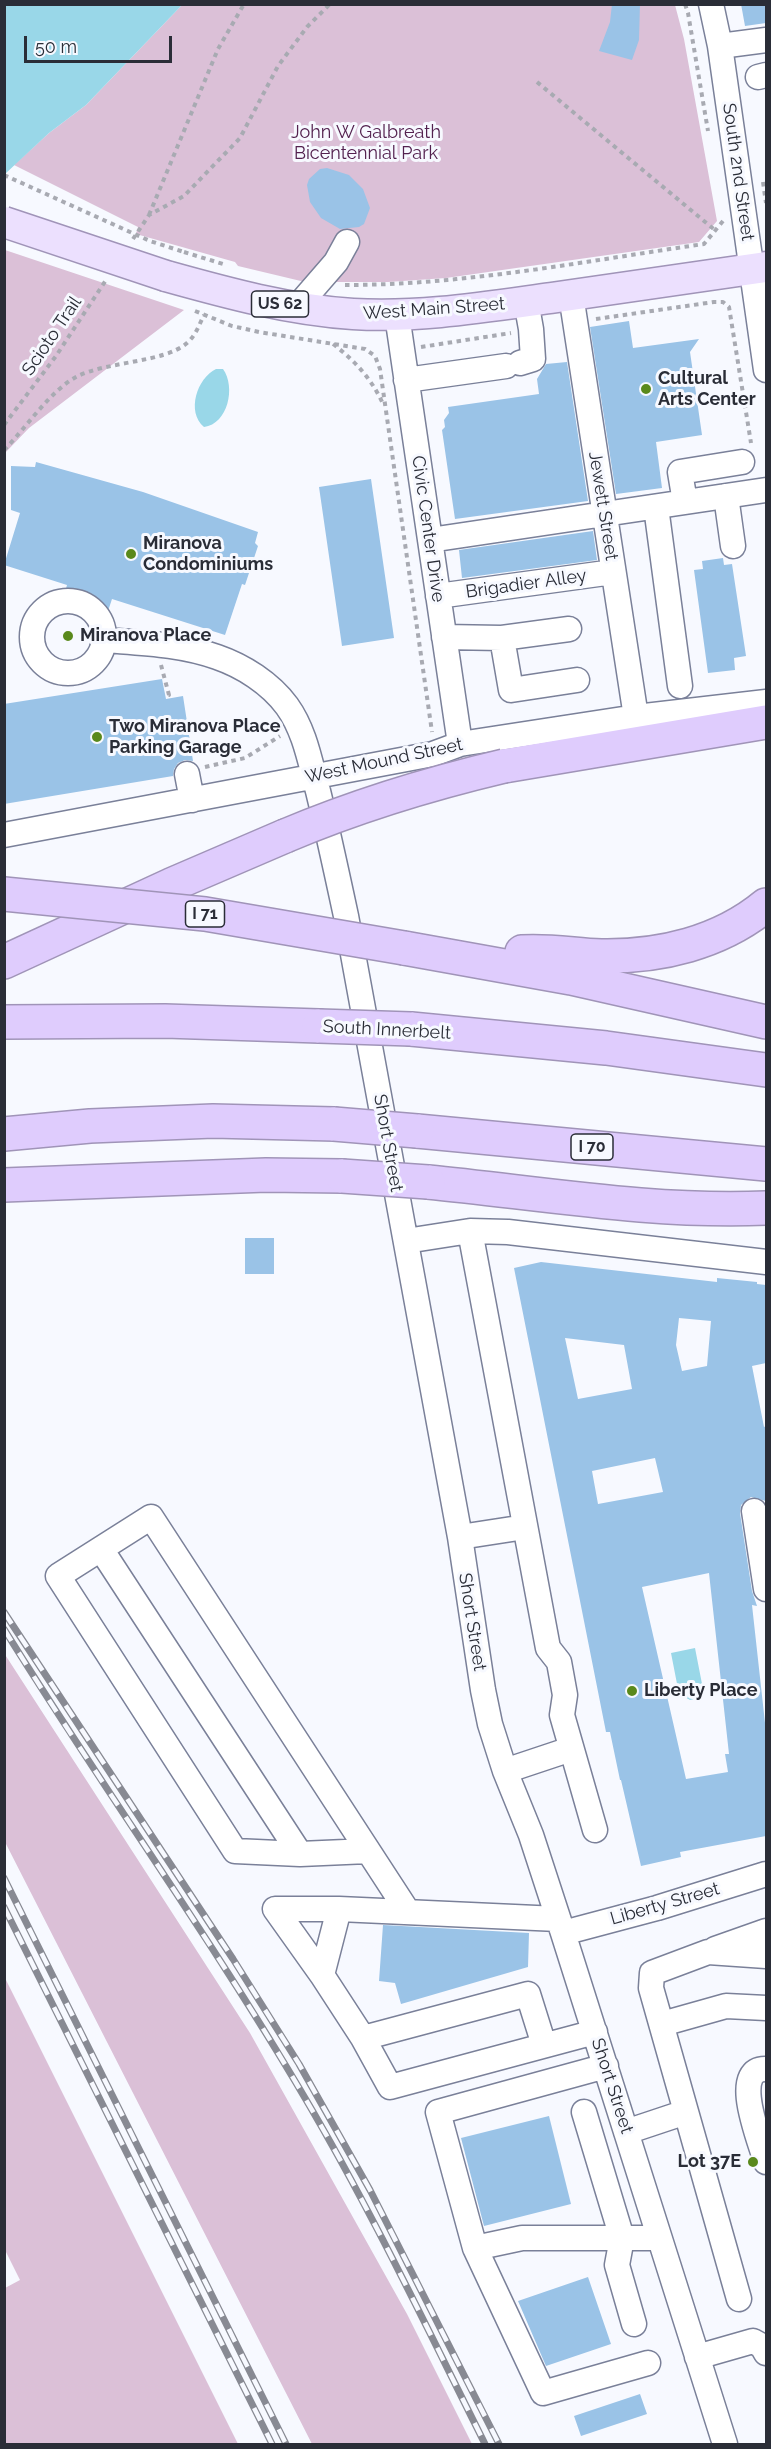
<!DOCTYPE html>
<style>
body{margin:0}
#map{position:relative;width:771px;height:2449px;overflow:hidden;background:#f7f9ff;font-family:Raleway,sans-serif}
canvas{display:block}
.frame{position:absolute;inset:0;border:6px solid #2a2d37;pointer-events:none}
.scale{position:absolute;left:24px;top:36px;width:148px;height:27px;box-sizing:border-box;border:3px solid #2a2d37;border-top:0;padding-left:8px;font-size:18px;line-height:21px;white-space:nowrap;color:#2a2d37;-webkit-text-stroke:4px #f7f9ff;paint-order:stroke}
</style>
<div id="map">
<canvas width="771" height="2449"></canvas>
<div class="frame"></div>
<div class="scale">50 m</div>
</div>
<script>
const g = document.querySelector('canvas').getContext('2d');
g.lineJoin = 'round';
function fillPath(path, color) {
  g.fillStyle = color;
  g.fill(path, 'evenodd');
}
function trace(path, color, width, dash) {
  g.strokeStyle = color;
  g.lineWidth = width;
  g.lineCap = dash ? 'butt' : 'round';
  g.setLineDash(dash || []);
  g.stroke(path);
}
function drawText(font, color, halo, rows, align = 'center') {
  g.font = font + ' Raleway,sans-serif';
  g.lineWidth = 6;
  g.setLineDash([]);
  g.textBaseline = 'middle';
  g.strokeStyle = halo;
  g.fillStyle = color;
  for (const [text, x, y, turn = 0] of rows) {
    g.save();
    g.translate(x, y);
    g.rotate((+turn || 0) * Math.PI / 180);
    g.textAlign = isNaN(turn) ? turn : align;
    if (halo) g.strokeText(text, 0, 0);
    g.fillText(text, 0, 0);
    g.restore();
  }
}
fillPath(new Path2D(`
 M 182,5 L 675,5 L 684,39 L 717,221 L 699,242 L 446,278 L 388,282 L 305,282 L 238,266 L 235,262 L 136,234 L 138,227 L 14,165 L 49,133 L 86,105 Z
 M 5,250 L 184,310 L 29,428 L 5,453 Z
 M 4,1653 L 250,2033 L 407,2314 L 472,2444 L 312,2444 L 5,1842 Z
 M 5,1978 L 238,2444 L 5,2444 L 5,2288 L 20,2280 L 5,2250 Z`), '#dbc0d7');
fillPath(new Path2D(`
 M 5,4 L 182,4 L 182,5 L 86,105 L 49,133 L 5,174 Z
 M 216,369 L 223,369 C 236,387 228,424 204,427 C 186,412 197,378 216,369 Z
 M 695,1648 L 703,1689 L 698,1698 L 690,1700 L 679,1694 L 671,1653 Z`), '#99d7e8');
fillPath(new Path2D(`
 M 612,4 L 640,4 L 639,40 L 632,60 L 599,51 L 610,22 Z
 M 741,4 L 766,4 L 766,23 L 745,26 Z
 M 327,168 L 349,175 L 363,189 L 370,208 L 364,224 L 359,227 L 340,229 L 321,218 L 310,202 L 307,185 L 309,179 L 320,169 Z
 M 629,321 L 633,348 L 699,339 L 690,352 L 702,435 L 656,442 L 662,488 L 616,494 L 590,327 Z
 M 567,362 L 588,501 L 455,519 L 442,430 L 445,427 L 444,420 L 449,413 L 448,407 L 539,394 L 537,379 L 546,364 Z
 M 36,462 L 143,492 L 258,532 L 255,543 L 258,546 L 245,585 L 242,584 L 225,635 L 112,599 L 105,620 L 61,606 L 67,585 L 4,565 L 20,513 L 11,510 L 11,466 L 35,467 Z
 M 371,479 L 394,638 L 342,646 L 319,487 Z
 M 593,531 L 597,560 L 462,578 L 459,550 Z
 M 723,558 L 724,565 L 732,564 L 746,656 L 734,658 L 735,670 L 708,673 L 694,570 L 703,569 L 702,561 Z
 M 162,679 L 166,699 L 183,696 L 193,761 L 185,760 L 178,763 L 174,769 L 173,776 L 4,804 L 4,704 Z
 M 245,1238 L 274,1238 L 274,1274 L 245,1274 Z
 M 541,1262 L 717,1282 L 717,1278 L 757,1282 L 757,1284 L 766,1285 L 766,1363 L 752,1366 L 764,1427 L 766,1426 L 766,1501 L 751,1497 L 741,1505 L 740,1513 L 752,1591 L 757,1606 L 752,1605 L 766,1732 L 766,1836 L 680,1852 L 681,1857 L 641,1866 L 621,1780 L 620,1780 L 610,1732 L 606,1732 L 514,1268 ZM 679,1318 L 711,1321 L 707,1366 L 682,1371 L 676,1345 ZM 565,1338 L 624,1345 L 632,1389 L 578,1399 ZM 655,1458 L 663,1492 L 598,1504 L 592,1471 ZM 709,1573 L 729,1754 L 725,1754 L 728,1772 L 686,1779 L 642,1587 Z
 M 383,1925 L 529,1933 L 528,1967 L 401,2004 L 395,1983 L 379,1981 Z
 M 549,2116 L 571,2204 L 484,2226 L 461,2138 Z
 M 588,2277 L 611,2344 L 546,2366 L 518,2301 Z
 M 640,2394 L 647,2414 L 581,2436 L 574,2416 Z`), '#9ac3e7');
const minor = new Path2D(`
 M 711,4 L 720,46 L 766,370
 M 720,46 L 766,40
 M 758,77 L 766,75
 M 571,295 L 636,717
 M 297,307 L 336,262 L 347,242
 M 397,315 L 460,744
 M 520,363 L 533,359 L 531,329 L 526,301
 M 406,380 L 506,366
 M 726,496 L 733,546
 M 685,502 L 680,472 L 742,462
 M 656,507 L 680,686
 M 430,540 L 766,490
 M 438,596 L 613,572
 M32 637a36 36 0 1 1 72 0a36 36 0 1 1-72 0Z
 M 444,637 L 502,638 L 569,629
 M 502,638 L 511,690 L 577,680
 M 104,640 C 142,643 181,644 217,657 C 243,666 270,683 287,706 C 305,731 310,762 318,791 C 328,832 337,874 346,916 L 460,1537 L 483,1690 L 490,1724 L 505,1771 L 531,1835 L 563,1933 L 725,2444
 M 187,774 L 192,800
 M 4,835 L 433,754 L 460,744 L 636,717 L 766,702
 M 470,1231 L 548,1648 L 559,1662 L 565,1695 L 562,1715 L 595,1830
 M 406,1241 L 470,1231 L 508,1232 L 766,1262
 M 754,1511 L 766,1589
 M 460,1537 L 525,1527
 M 101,1549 L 300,1854 L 368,1851
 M 505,1771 L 571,1749
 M 300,1854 L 235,1851 L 58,1576 L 151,1517 L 408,1912
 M 558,1919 L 339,1909 L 322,1975 L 363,2038 L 390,2087 L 595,2032
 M 563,1933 L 657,1908 L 766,1874
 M 715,1949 L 766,1931
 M 322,1975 L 275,1909 L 339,1909
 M 662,2024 L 726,2006 L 766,2008
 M 363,2038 L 528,1994 L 544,2045
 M 606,2066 L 438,2112 L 475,2248 L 543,2393 L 648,2363
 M 766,2069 C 729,2068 761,2143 766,2162
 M 584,2112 L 622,2238 L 617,2265 L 634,2324
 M 626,2132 L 686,2112
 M 475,2248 L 522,2238 L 659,2238
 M 739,2299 L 651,1988 L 652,1973 L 708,1952 L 766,1956
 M 697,2357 L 753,2341 L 762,2346 L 766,2353`);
const major = new Path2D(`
 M 166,276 C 227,293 289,310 353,314 C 419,318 485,307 551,298 C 623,287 695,277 766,267`);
const highway = new Path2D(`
 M 504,766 L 766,722
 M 404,948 L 571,978 L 766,1022
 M 522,952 C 549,950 575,955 601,956 C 660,957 720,943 766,905
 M 4,962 L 171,885 L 285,836
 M 4,1022 L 165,1021 L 319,1026
 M 411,1029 L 606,1048 L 766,1070
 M 417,1131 L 766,1164
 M 4,1134 L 90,1126 L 213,1121 L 334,1124
 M 428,1182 C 539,1193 654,1213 766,1208
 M 4,1185 L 266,1175 L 342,1176`);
trace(minor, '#7a8099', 27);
trace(major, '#a094b8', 33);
trace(highway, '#a094b8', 36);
trace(new Path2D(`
 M 685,4 L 688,13 L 708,131
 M 537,82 L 716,231
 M 763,182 L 766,203
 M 149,215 L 218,49 L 244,4
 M 133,239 L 149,215 L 184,196 L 240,138 L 278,66 L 307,27 L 330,4
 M 184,252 L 223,264
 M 345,285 C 466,285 585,261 704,244 L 723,221
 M 195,311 L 232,326 L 259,332 L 365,349 L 375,356 L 380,369 L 432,732
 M 596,319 L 714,302 L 723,302 L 729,307 L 751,443
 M 333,344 C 354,360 372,379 383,404
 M 421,347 L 511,333
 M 4,425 L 56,356 L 106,280
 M 4,450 C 26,428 50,391 76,377 C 107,361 164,363 187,343 C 196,335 199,325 204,315
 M 161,665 L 169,695 L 165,695
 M 205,767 L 245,758 L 280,736`), '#a8aab2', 4, [4.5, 4.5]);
trace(minor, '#fff', 24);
trace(major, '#ece0fe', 30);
trace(highway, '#dfccfd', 33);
const rail = new Path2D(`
 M 4,1612 L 233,1959 L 299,2064 L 370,2190 L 499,2444
 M 4,1629 C 102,1787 211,1938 305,2098 C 371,2210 427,2328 485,2444
 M 4,1878 L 286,2444
 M 4,1907 L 272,2444`);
trace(rail, '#888a93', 7);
trace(rail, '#f7f9ff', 4.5, [14]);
const majorBridge = new Path2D(`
 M 4,222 L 166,276`);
const highwayBridge = new Path2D(`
 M 285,836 C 356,806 428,784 504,766
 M 4,894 L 205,914 L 404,948
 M 319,1026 L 411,1029
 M 334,1124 L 417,1131
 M 342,1176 L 428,1182`);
trace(majorBridge, '#a094b8', 33, []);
trace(highwayBridge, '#a094b8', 36, []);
trace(new Path2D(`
 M 4,175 L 150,241 L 184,252`), '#a8aab2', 4, [4.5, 4.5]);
trace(majorBridge, '#ece0fe', 30);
trace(highwayBridge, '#dfccfd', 33);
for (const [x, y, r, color] of [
 [646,389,6,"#5a891c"],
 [131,554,6,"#5a891c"],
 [68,636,6,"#5a891c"],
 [97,737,6,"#5a891c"],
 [632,1691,6,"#5a891c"],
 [753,2162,6,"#5a891c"]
]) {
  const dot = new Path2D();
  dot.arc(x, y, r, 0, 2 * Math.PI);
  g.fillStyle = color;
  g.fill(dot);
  trace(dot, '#f7f9ff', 2);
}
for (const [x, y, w] of [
 [280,304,57],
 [205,914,39],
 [592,1147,42]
]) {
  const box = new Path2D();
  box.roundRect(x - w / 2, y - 13, w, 26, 4.5);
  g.fillStyle = '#f7f9ff';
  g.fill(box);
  trace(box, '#2a2d37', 1.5);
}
drawText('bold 16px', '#2a2d37', null, [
 ["US 62",280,304],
 ["I 71",205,914],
 ["I 70",592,1147]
]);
drawText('18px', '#53214f', '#f7f9ff', [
 ["John W Galbreath",366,133],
 ["Bicentennial Park",366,154]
]);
drawText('18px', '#2a2d37', '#f7f9ff', [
 ["South 2nd Street",738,172,82],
 ["West Main Street",434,309,-4],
 ["Scioto Trail",52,336,-56],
 ["Jewett Street",603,506,81],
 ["Civic Center Drive",428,529,82],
 ["Brigadier Alley",526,584,-8],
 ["West Mound Street",384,761,-12],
 ["South Innerbelt",387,1030,3],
 ["Short Street",388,1143,80],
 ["Short Street",472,1622,81],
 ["Liberty Street",665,1904,-16],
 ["Short Street",612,2086,72]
]);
drawText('bold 18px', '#2a2d37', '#f7f9ff', [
 ["Cultural",658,379],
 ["Arts Center",658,400],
 ["Miranova",143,544],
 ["Condominiums",143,565],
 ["Miranova Place",80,636],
 ["Two Miranova Place",109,727],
 ["Parking Garage",109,748],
 ["Liberty Place",644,1691],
 ["Lot 37E",741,2162,"right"]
], 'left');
</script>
